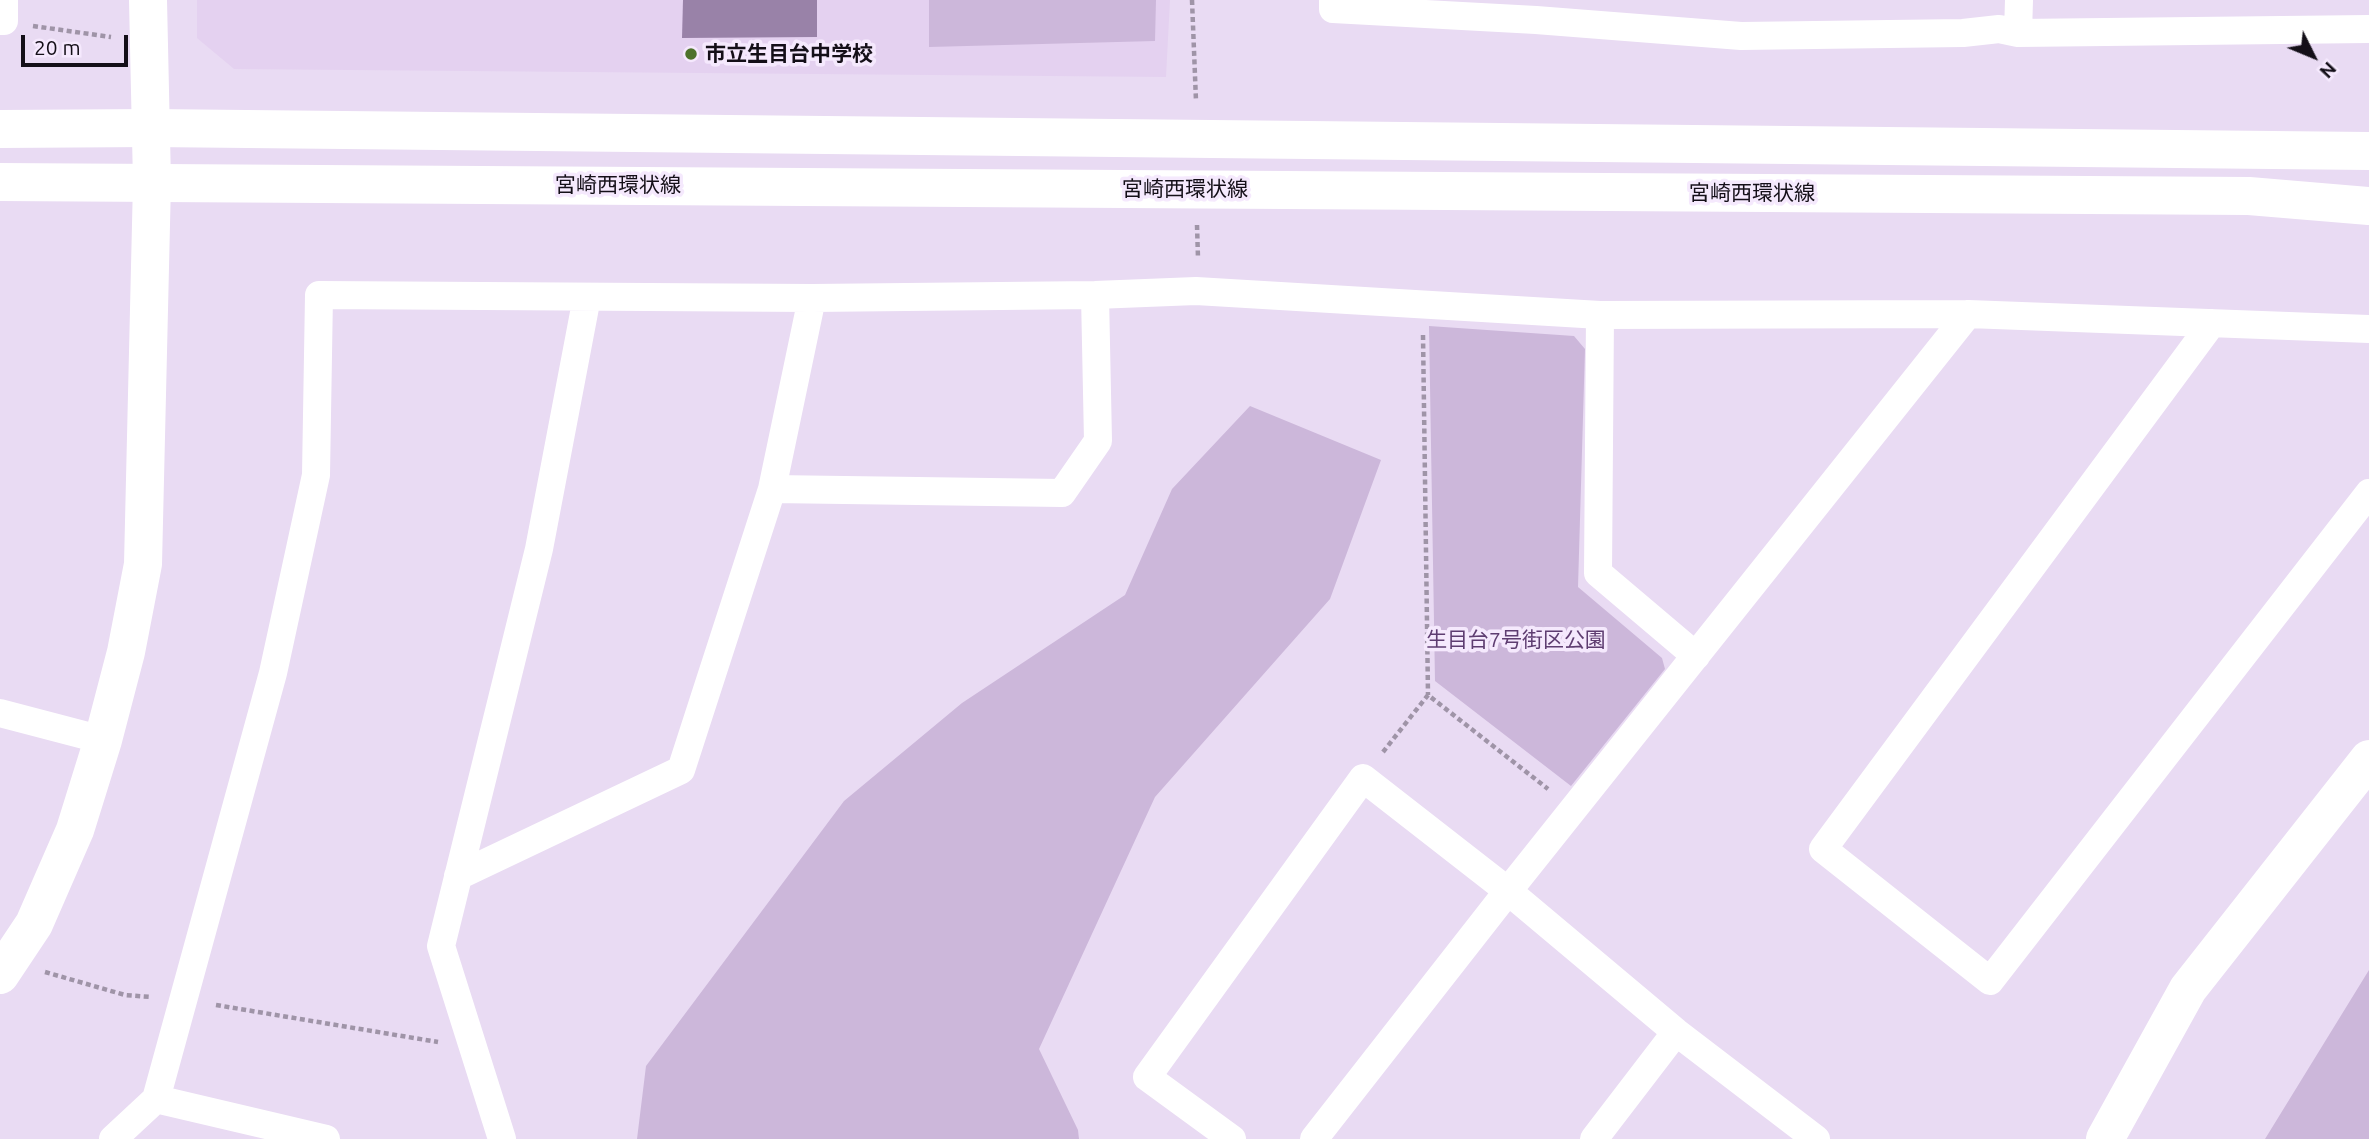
<!DOCTYPE html>
<meta charset="utf-8">
<style>
body{margin:0}
#map{position:relative;width:2369px;height:1139px;overflow:hidden;background:#e9dbf3;font-family:Ubuntu,sans-serif}
canvas{display:block}
.north{position:absolute;left:2278px;top:21px;width:70px;height:70px;-webkit-text-stroke:5px #f5e9fd;paint-order:stroke;rotate:133deg;font-size:19px;font-weight:700;line-height:28px;text-align:center;color:#140f18}
.north::after{content:'';display:block;margin:auto;width:24px;height:32px;background:#140f18;clip-path:polygon(50% 0,100% 100%,50% 72%,0 100%)}
.scale{position:absolute;left:21px;top:35px;width:107px;height:32px;box-sizing:border-box;border:4px solid #140f18;border-top:0;padding-left:9px;font-size:21px;line-height:24px;white-space:nowrap;color:#140f18;-webkit-text-stroke:5px #f5e9fd;paint-order:stroke}
</style>
<div id="map">
<canvas width="2369" height="1139"></canvas>
<div class="north">N</div>
<div class="scale">20 m</div>
</div>
<script>
const g = document.querySelector('canvas').getContext('2d');
g.lineJoin = 'round';
function fillPath(path, color) {
  g.fillStyle = color;
  g.fill(path, 'evenodd');
}
function trace(path, color, width, dash) {
  g.strokeStyle = color;
  g.lineWidth = width;
  g.lineCap = dash ? 'butt' : 'round';
  g.setLineDash(dash || []);
  g.stroke(path);
}
function drawText(font, color, halo, rows, align = 'center') {
  g.font = font + ' Ubuntu,"Noto Sans JP",sans-serif';
  g.lineWidth = 7;
  g.setLineDash([]);
  g.textBaseline = 'middle';
  g.strokeStyle = halo;
  g.fillStyle = color;
  for (const [text, x, y, turn = 0] of rows) {
    g.save();
    g.translate(x, y);
    g.rotate((+turn || 0) * Math.PI / 180);
    g.textAlign = isNaN(turn) ? turn : align;
    if (halo) g.strokeText(text, 0, 0);
    g.fillText(text, 0, 0);
    g.restore();
  }
}
fillPath(new Path2D(`
 M 197,0 L 1170,0 L 1166,77 L 234,69 L 197,38 Z`), '#e4d1f0');
fillPath(new Path2D(`
 M 929,0 L 1156,0 L 1155,41 L 929,47 Z
 M 1429,326 L 1574,336 L 1585,349 L 1578,587 L 1662,658 L 1665,669 L 1571,786 L 1435,681 Z
 M 1250,406 L 1381,460 L 1330,599 L 1155,797 L 1039,1049 L 1078,1130 L 1079,1139 L 637,1139 L 646,1066 L 844,801 L 962,703 L 1125,595 L 1172,489 Z
 M 2369,970 L 2369,1139 L 2265,1139 Z`), '#ccb7da');
fillPath(new Path2D(`
 M 683,0 L 817,0 L 817,37 L 682,38 Z`), '#9982a8');
trace(new Path2D(`
 M 1192,0 L 1196,101
 M 33,26 L 111,37
 M 1197,225 L 1198,258
 M 1423,335 L 1428,695
 M 1383,752 L 1428,695 L 1548,789
 M 45,972 L 125,995 L 151,997
 M 216,1005 L 438,1042`), '#9f94a7', 4.5, [5, 3.5]);
trace(new Path2D(`
 M 1333,0 L 1333,9 L 1536,20 L 1741,36 L 1963,33 L 1999,29 L 2018,33 L 2369,29
 M 0,21 L 4,21 L 4,0
 M 2018,33 L 2019,0
 M 1600,315 L 1598,573 L 1696,656
 M 2212,323 L 1823,849 L 1990,981 L 2369,493
 M 772,489 L 1062,493 L 1098,441 L 1095,295
 M 0,713 L 103,740
 M 458,876 L 681,770 L 772,489 L 812,298
 M 156,1099 L 326,1139
 M 113,1139 L 156,1099 L 273,673 L 316,475 L 319,295 L 812,298 L 1095,295 L 1196,291 L 1600,315 L 1968,314 L 2369,329
 M 502,1139 L 441,946 L 539,549 L 587,297
 M 1232,1139 L 1147,1077 L 1363,778 L 1508,891 L 1676,1032 L 1816,1139
 M 1314,1139 L 1508,891 L 1968,314
 M 1594,1139 L 1676,1032`), '#fff', 28);
trace(new Path2D(`
 M 0,975 L 34,924 L 75,830 L 103,740 L 126,652 L 143,564 L 152,182 L 148,0
 M 2105,1139 L 2188,989 L 2369,759`), '#fff', 38);
trace(new Path2D(`
 M 0,129 L 151,128 L 2369,151
 M 0,182 L 2249,196 L 2369,206`), '#fff', 38);
for (const [x, y, r, color] of [
 [691,54,7,"#4d722b"]
]) {
  const dot = new Path2D();
  dot.arc(x, y, r, 0, 2 * Math.PI);
  g.fillStyle = color;
  g.fill(dot);
  trace(dot, '#f5e9fd', 2.5);
}
drawText('bold 21px', '#140f18', '#f5e9fd', [
 ["市立生目台中学校",705,54]
], 'left');
drawText('21px', '#140f18', '#f5e9fd', [
 ["宮崎西環状線",618,185],
 ["宮崎西環状線",1185,189],
 ["宮崎西環状線",1752,193]
]);
drawText('21px', '#5e3d71', '#f5e9fd', [
 ["生目台7号街区公園",1516,640]
]);
</script>
